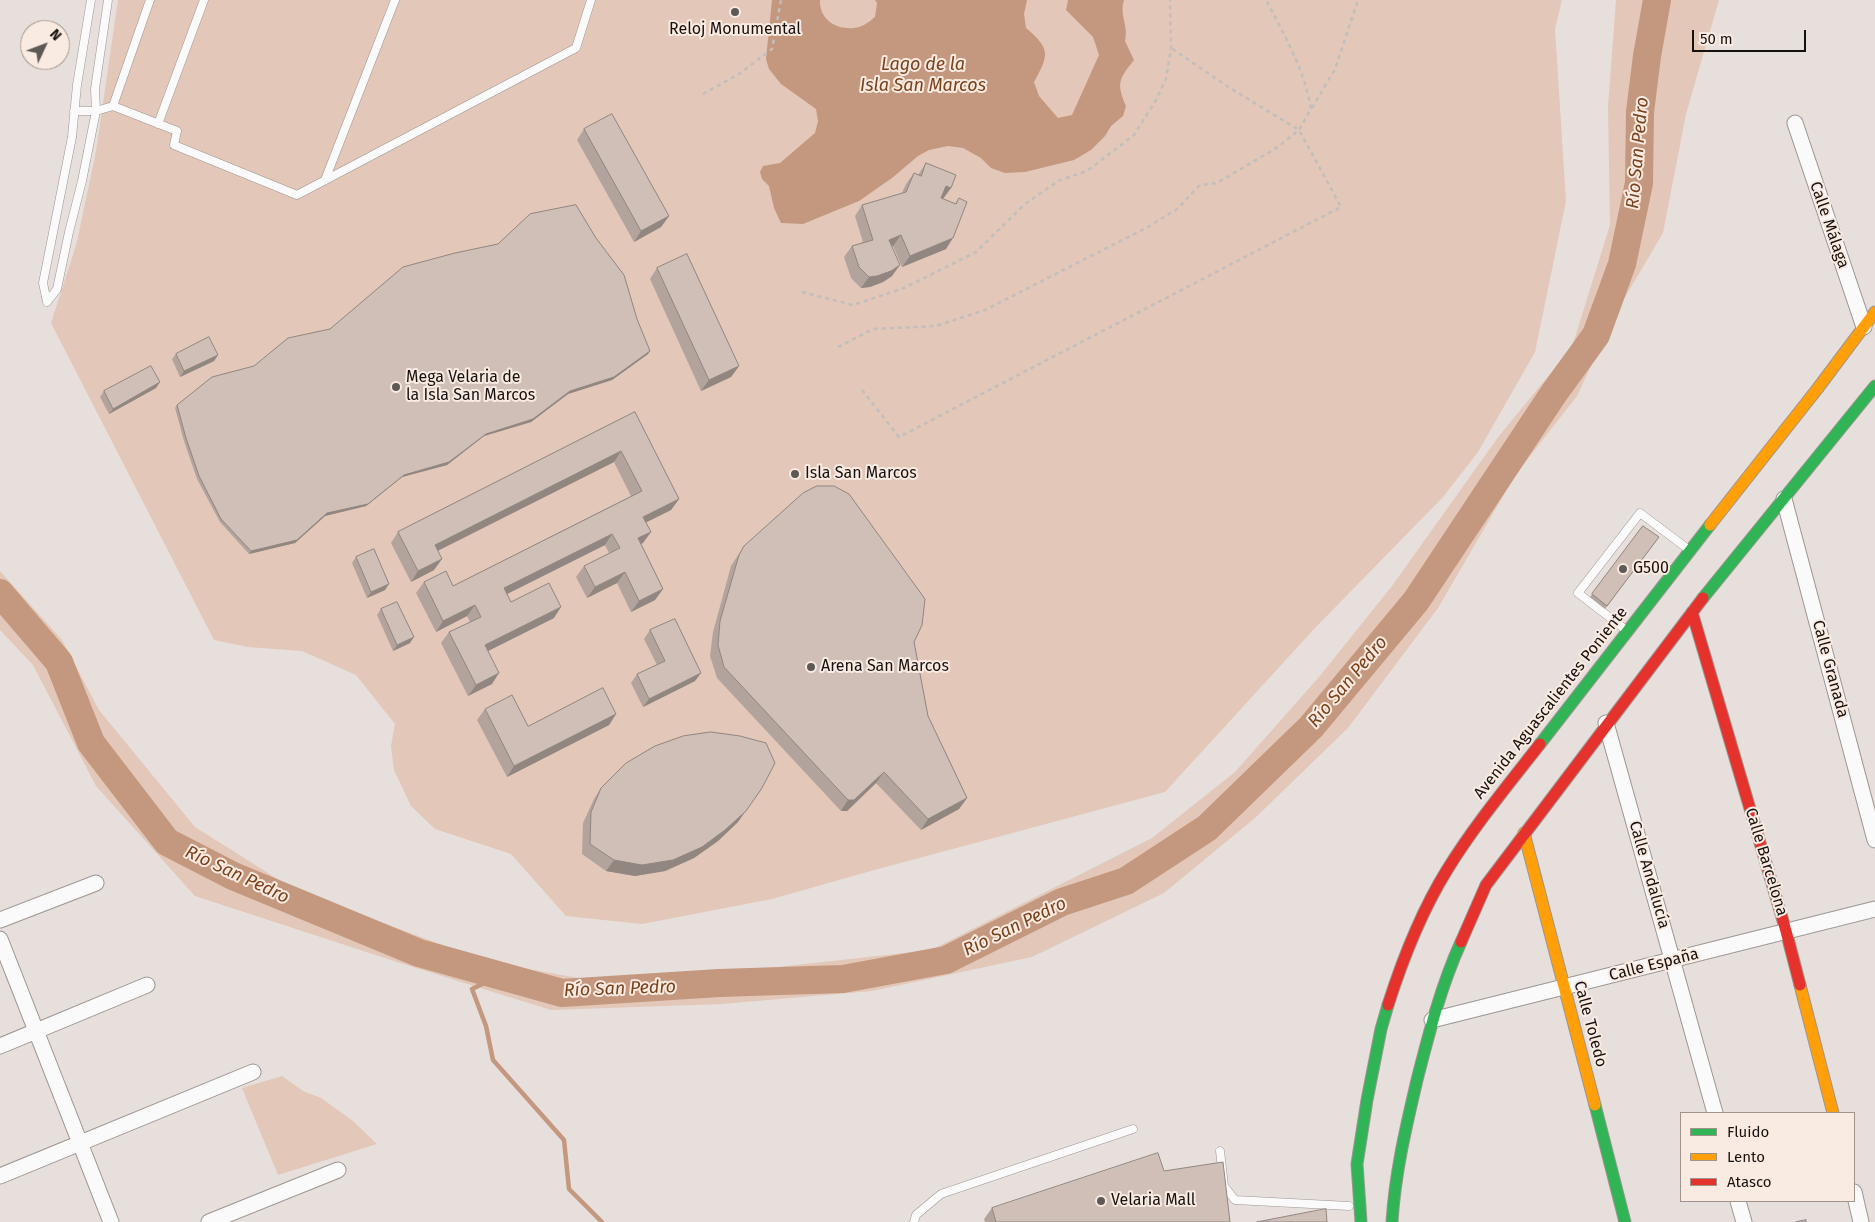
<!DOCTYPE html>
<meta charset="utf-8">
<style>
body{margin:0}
#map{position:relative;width:1875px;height:1222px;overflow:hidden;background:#e7dfdb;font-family:"Fira Sans",sans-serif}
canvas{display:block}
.legend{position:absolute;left:1680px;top:1112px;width:175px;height:90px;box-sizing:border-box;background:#faebe2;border:1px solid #9f948d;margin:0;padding:6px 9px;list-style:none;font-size:15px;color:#16110e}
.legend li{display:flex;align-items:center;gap:10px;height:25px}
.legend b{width:25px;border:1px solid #9f948d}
.north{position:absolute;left:20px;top:20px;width:50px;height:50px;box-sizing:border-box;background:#faebe2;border:1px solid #9f948d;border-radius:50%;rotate:47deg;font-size:14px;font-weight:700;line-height:20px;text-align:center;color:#16110e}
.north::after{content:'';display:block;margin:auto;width:18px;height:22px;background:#5f5956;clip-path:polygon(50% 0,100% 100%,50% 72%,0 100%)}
.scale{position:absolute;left:1692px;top:30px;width:114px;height:22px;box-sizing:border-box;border:2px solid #16110e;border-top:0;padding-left:6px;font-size:15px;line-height:18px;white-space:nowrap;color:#16110e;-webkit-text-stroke:4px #faebe2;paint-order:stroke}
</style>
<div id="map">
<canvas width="1875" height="1222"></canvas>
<ul class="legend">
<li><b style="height:6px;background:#30b455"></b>Fluido</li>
<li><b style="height:6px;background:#ff9f0a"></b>Lento</li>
<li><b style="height:6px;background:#e5322d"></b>Atasco</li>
</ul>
<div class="north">N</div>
<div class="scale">50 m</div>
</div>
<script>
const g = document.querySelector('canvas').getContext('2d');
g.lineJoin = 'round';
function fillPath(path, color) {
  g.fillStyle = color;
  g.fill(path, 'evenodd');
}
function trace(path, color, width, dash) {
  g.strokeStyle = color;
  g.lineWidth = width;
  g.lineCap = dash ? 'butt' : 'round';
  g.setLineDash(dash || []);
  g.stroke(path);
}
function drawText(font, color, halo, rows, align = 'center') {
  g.font = font + ' "Fira Sans",sans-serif';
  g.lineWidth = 4;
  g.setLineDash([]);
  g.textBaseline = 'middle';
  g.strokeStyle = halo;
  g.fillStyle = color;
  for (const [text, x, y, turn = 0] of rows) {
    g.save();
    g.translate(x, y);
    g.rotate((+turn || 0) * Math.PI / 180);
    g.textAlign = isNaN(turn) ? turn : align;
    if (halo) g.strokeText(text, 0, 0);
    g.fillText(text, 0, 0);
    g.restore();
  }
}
fillPath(new Path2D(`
 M 118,0 L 1562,0 L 1555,29 L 1566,201 L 1535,352 L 1478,452 L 1443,497 L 1314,629 L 1165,792 L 867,872 L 772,899 L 642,924 L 566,916 L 511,854 L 435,829 L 411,806 L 394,770 L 391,746 L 395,724 L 356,675 L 302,651 L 248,647 L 214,640 L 51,323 L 77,242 L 96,151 Z
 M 1616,0 L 1719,0 L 1686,114 L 1663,233 L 1618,309 L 1577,396 L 1516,474 L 1438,608 L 1348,728 L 1255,818 L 1164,893 L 1032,957 L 872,991 L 722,1004 L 551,1010 L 397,962 L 195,896 L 96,786 L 33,665 L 0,630 L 0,571 L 62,640 L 99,710 L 195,827 L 295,890 L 488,962 L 607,983 L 778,967 L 931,950 L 1152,838 L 1235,772 L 1319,677 L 1392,586 L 1499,436 L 1572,347 L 1610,225 L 1608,107 Z
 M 282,1076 L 303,1091 L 321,1098 L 353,1121 L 377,1144 L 278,1175 L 242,1088 Z`), '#e3c7b8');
fillPath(new Path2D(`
 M 772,0 L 820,0 C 819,19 836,30 854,28 C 863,27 869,22 875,17 L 877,3 L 875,0 L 1027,0 L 1024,14 L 1026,28 C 1051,49 1049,55 1034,82 L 1039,96 L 1058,118 L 1072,115 L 1099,55 L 1093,37 L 1066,10 L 1068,0 L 1124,0 C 1119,15 1129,26 1125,41 L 1134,60 C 1119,79 1116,83 1126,106 L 1123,116 L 1111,126 L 1105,136 L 1091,150 L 1074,160 L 1025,172 L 1005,173 L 991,168 L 981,158 L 963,148 L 948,146 L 929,150 L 918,156 L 892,178 L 859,201 L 803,224 L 781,223 L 774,208 L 769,186 L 762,179 L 760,172 L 763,166 L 780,163 L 815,133 L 818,121 L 816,109 L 781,84 L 769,69 L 766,59 Z`), '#c4987f');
trace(new Path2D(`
 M 499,976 L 472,989 L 486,1026 L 493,1060 L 564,1140 L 569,1189 L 602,1222`), '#c4987f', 4.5);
trace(new Path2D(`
 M 0,593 L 59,662 L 91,743 L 167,842 L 233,876 L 419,953 L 562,993 L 719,983 L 843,979 L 946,960 L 1062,902 L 1126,881 L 1207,828 L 1311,727 L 1416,601 L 1554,393 L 1596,335 L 1622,264 L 1639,183 L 1640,112 L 1647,56 L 1657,0`), '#c4987f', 28);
const lane = new Path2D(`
 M 91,0 L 77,85 L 72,137 L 43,283 L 47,302 L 57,289 L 69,232 L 82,181 L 96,111 L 95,89 L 108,0
 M 113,106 L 177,131 L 174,145 L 297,195 L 576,48 L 591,0
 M 74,111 L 96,111 L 113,106 L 150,0
 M 158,124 L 204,0
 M 325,180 L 395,0
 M 1626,630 L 1578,593 L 1640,513 L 1688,549
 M 1220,1151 L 1224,1186 L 1235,1200 L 1349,1206
 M 914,1222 L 916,1215 L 941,1194 L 1133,1129`);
const street = new Path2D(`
 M 1795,123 L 1864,327
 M 1784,499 L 1875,840
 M 1606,723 L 1715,1113
 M 0,920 L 96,883
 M 0,939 L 111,1222
 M 1432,1020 L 1875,909
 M 0,1046 L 147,985
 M 0,1176 L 253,1072
 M 1854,1192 L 1861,1222
 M 1738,1201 L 1744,1222
 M 209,1222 L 338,1170`);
const fast = new Path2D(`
 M 1703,598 L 1875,386
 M 1540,744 L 1710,525
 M 1595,1105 L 1625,1222
 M 1361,1222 L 1357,1164 L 1367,1100 L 1381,1029 L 1388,1005
 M 1392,1222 C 1395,1173 1406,1127 1417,1080 C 1429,1033 1441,986 1461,942`);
const slow = new Path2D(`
 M 1710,525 L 1818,388 L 1875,312
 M 1524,833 L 1595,1105
 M 1800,985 L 1833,1113`);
const jam = new Path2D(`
 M 1692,612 L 1786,931 L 1800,985
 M 1461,942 L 1486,885 L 1703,598
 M 1388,1005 C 1403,958 1421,912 1447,870 C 1474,826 1508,785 1540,744`);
trace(lane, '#9c9592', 9);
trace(street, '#9c9592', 17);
trace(fast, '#9c9592', 13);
trace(slow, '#9c9592', 13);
trace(jam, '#9c9592', 13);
trace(new Path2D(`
 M 703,94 L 739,74 L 772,49 L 781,0
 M 1312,108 L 1335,69 L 1358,0
 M 802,292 L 853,305 L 904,288 L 976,252 L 1025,204 L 1058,181 L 1087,171 L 1134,135 L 1156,100 L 1166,79 L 1171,48 L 1170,0
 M 838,347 L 873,329 L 936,326 L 985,310 L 1148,227 L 1177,209 L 1200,185 L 1217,183 L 1278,147 L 1299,130 L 1311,109 C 1305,71 1284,34 1266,0
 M 862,390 L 899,437 L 1341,207 L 1299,130 L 1230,88 L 1171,48`), '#c1bebc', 2.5, [4, 4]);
trace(lane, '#fbfafa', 8);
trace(street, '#fbfafa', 15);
trace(fast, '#30b455', 11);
trace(slow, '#ff9f0a', 11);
trace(jam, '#e5322d', 11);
fillPath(new Path2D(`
 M 584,129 L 669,216 L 661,227 L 634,242 L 577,140 Z
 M 926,163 L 943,199 L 955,204 L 959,198 L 946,249 L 902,267 L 893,246 L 891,246 L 892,276 L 883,282 L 870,287 L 861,288 L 851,278 L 844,257 L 852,246 L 863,242 L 855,216 L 862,205 L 902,193 L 906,184 L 914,173 L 918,175 Z
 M 657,268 L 739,366 L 731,377 L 701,391 L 650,279 Z
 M 176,354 L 218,355 L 214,361 L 180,377 L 172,359 Z
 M 648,354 L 612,380 L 568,394 L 531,422 L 484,436 L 447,465 L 402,477 L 366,506 L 325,516 L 295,543 L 249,554 L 220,522 L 197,479 L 184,441 L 175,408 L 177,405 Z
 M 156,388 L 109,414 L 100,397 L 104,391 Z
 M 635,412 L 679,499 L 671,510 L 646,522 L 643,543 L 641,544 L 663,589 L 655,600 L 631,612 L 617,583 L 587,598 L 576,577 L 584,566 L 609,553 L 605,545 L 507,594 L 511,602 L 554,618 L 488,651 L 492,684 L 468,696 L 441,643 L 449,632 L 470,622 L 467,616 L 436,632 L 416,593 L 424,582 L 453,586 L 631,496 L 614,462 L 438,551 L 434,570 L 411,582 L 391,543 L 398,532 Z
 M 1643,526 L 1659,537 L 1605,609 L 1590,597 Z
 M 744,546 L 914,642 L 928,716 L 967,798 L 959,809 L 921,830 L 876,783 L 847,811 L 841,811 L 717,678 L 710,656 L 713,632 L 731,566 Z
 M 356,557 L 385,590 L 367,598 L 352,563 Z
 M 381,609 L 410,643 L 393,651 L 377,615 Z
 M 650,630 L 695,681 L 643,707 L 631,683 L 637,674 L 657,665 L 644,639 Z
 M 485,709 L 528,726 L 616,714 L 609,725 L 507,777 L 477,720 Z
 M 601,788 L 738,822 L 718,841 L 694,858 L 665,871 L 635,876 L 606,871 L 582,854 L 583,823 L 594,799 Z
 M 1164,1171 L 1230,1222 L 985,1222 L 984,1219 L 992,1208 Z`), '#b2a49d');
fillPath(new Path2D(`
 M 946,186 L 951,188 L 943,199 L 939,197 Z
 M 669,216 L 661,227 L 634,242 L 641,231 Z
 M 901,235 L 893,246 L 881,251 L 889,240 Z
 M 953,238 L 946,249 L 902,267 L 910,256 Z
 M 900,265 L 892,276 L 883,282 L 870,287 L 861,288 L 869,277 Z
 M 650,351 L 648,354 L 612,380 L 568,394 L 531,422 L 484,436 L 447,465 L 402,477 L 366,506 L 325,516 L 295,543 L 249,554 L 251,551 Z
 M 218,355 L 214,361 L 180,377 L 184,371 Z
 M 739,366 L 731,377 L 701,391 L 709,380 Z
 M 160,382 L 156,388 L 109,414 L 113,409 Z
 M 621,451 L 614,462 L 427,556 L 435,545 Z
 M 679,499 L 671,510 L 635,528 L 643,517 Z
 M 651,532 L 643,543 L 630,549 L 638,538 Z
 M 612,534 L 605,545 L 497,599 L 504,588 Z
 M 442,559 L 434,570 L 411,582 L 418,571 Z
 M 625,572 L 617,583 L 587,598 L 595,587 Z
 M 389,584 L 385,590 L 367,598 L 371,592 Z
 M 663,589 L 655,600 L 631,612 L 639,601 Z
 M 475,605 L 467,616 L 436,632 L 443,621 Z
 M 561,607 L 554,618 L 478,656 L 485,645 Z
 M 414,637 L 410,643 L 393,651 L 397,645 Z
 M 499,673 L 492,684 L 468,696 L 476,685 Z
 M 701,673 L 695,681 L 643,707 L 649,699 Z
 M 616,714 L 609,725 L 507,777 L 514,766 Z
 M 884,772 L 876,783 L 847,811 L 841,811 L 848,800 Z
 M 762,788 L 738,822 L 718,841 L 694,858 L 665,871 L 635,876 L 606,871 L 614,860 Z
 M 967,798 L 959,809 L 921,830 L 928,819 Z`), '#918680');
const building = new Path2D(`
 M 612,114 L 669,216 L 641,231 L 584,129 Z
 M 926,163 L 956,175 L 951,188 L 946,186 L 941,198 L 956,204 L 959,198 L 967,202 L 953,238 L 910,256 L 901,235 L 889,240 L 900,265 L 891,271 L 877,276 L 869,277 L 859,267 L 852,246 L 873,240 L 862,205 L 906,192 L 914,173 L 921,176 Z
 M 576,205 L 596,238 L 624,275 L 637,319 L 650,351 L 614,377 L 570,391 L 533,419 L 486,434 L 449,462 L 404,475 L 368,504 L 327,513 L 297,540 L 251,551 L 221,519 L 199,476 L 186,438 L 177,405 L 212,377 L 254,366 L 288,338 L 330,329 L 403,267 L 455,253 L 498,244 L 530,214 Z
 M 687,254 L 739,366 L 709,380 L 657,268 Z
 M 209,337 L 218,355 L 184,371 L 176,354 Z
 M 151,366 L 160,382 L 113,409 L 104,391 Z
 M 635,412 L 679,499 L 643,517 L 651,532 L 638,538 L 663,589 L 639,601 L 625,572 L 595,587 L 584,566 L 620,548 L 612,534 L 504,588 L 511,602 L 549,583 L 561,607 L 485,645 L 499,673 L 476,685 L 449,632 L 481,617 L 475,605 L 443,621 L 424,582 L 446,571 L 453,586 L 642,491 L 621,451 L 435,545 L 442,559 L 418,571 L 398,532 Z
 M 817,486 L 834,486 L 849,494 L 925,599 L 922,625 L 914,642 L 928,716 L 967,798 L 928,819 L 884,772 L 854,800 L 848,800 L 724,667 L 718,645 L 720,621 L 739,555 L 744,546 L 803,493 Z
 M 1643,526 L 1659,537 L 1607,606 L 1592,594 Z
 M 374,549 L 389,584 L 371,592 L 356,557 Z
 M 397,602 L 414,637 L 397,645 L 381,609 Z
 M 675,619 L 701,673 L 649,699 L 637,674 L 665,661 L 650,630 Z
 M 603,688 L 616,714 L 514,766 L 485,709 L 512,695 L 528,726 Z
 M 711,732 L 740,736 L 766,743 L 775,763 L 762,788 L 746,811 L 725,830 L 702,847 L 673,860 L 642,865 L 614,860 L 590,844 L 591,812 L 601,788 L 626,763 L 655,746 L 683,736 Z
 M 1158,1153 L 1164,1171 L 1223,1162 L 1230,1222 L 996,1222 L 992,1208 Z
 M 1326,1209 L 1327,1222 L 1257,1222 Z
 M 1806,1220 L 1806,1222 L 1796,1222 Z`);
fillPath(building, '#cfbfb7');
trace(building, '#918680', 1);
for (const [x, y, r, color] of [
 [735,12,5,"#5f5956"],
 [396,387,5,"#5f5956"],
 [795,474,5,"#5f5956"],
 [1623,569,5,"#5f5956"],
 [811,667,5,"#5f5956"],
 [1101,1201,5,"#5f5956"]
]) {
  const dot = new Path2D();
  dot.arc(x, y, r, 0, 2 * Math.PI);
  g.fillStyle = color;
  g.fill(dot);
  trace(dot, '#faebe2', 2);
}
drawText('16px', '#16110e', '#faebe2', [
 ["Reloj Monumental",735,30,"center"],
 ["Mega Velaria de",406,378],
 ["la Isla San Marcos",406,396],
 ["Isla San Marcos",805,474],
 ["G500",1633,569],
 ["Arena San Marcos",821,667],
 ["Velaria Mall",1111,1201]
], 'left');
drawText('16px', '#16110e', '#faebe2', [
 ["Calle Málaga",1829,225,71],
 ["Calle Granada",1830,669,75],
 ["Avenida Aguascalientes Poniente",1551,703,-52],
 ["Calle Barcelona",1766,862,73],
 ["Calle Andalucía",1649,875,74],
 ["Calle España",1654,965,-14],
 ["Calle Toledo",1590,1024,75]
]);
drawText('italic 18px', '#7a411b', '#faebe2', [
 ["Lago de la",923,65],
 ["Isla San Marcos",923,86],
 ["Río San Pedro",1638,153,-85],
 ["Río San Pedro",1348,682,-50],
 ["Río San Pedro",237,875,25],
 ["Río San Pedro",1015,927,-26],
 ["Río San Pedro",620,989,-2]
]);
</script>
